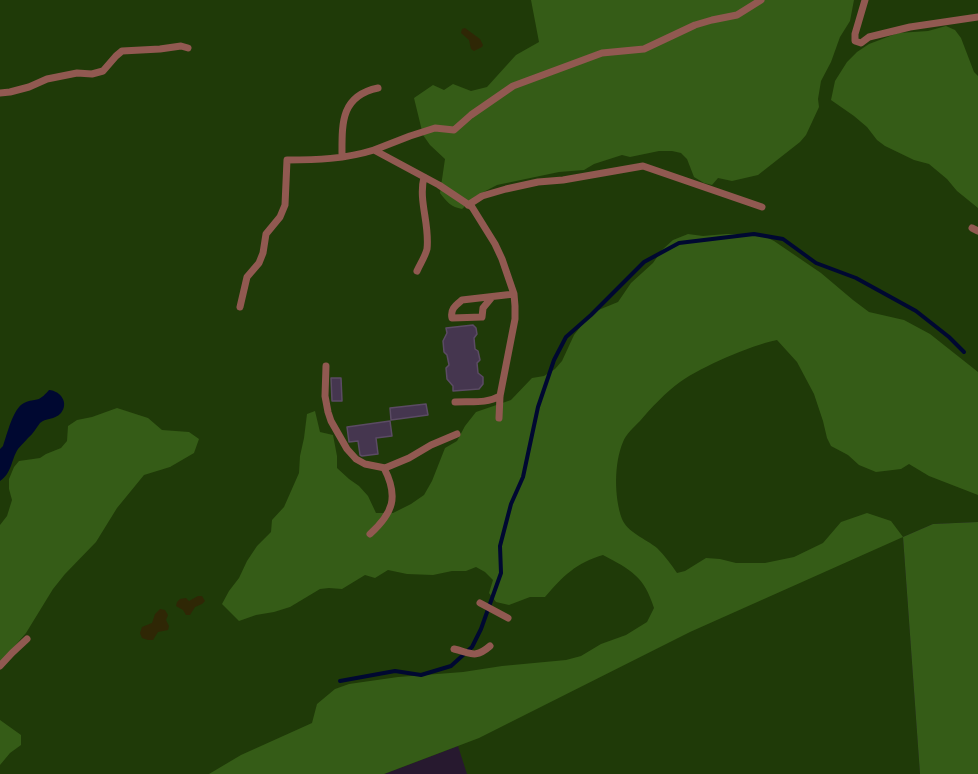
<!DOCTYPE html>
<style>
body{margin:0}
canvas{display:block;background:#27192f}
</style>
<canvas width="978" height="774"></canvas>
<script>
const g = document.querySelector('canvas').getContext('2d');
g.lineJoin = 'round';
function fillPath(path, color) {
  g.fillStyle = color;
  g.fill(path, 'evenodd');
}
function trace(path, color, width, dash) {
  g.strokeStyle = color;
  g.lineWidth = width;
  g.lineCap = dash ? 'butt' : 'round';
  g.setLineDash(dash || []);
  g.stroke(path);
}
fillPath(new Path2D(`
 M 0,0 L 978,0 L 978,522 L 933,524 L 903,537 L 920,774 L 467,774 L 458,746 L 384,774 L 0,774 Z`), '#1f3a08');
fillPath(new Path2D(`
 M 531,0 L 854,0 L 850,21 L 840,37 L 831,62 L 821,81 L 818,99 L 819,107 L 806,135 L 800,142 L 758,175 L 732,181 L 718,178 L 712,185 L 704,183 L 694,177 L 687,159 L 681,153 L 672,151 L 659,151 L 630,157 L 622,155 L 594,164 L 584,170 L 559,172 L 497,185 L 476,196 L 462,209 C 451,207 447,202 440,193 L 445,159 L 430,145 L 423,135 L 414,98 L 433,85 L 444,90 L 453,84 L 471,91 L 487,87 L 516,55 L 539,42 Z
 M 946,26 L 955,30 L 961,38 L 974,72 L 978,76 L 978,208 L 957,191 L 947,179 L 929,164 L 914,160 L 885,146 L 877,140 L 867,127 L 854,116 L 831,100 L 835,81 L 847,62 L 857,52 L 869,44 L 898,33 L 928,31 Z
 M 688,234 L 703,236 L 726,234 L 760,234 L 774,241 L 821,273 L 853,300 L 869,312 L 904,320 L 930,334 L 978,372 L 978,495 L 929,476 L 909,464 L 901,469 L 876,472 L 859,465 L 848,455 L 831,446 L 827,438 L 823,421 L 814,394 L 797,362 L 777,340 C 749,346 703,366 680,382 C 666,392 651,408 640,421 C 634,427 626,434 623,442 C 614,463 614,497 622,519 C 627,532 646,539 657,548 C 665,556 671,564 677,573 L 685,571 L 706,558 L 720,559 L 736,563 L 765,563 L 794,557 L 823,543 L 841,522 L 867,513 L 891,521 L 903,537 L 933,524 L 978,522 L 978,774 L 920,774 L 903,537 L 690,632 L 479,738 L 384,774 L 209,774 L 241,755 L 312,723 L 317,704 L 335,689 L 349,684 L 398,677 L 463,672 L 502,666 L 566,660 L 581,656 L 601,644 L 626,635 L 647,622 L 654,608 C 644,576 631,570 603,555 C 576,563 563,576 545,597 L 530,597 L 509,605 L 496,602 L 489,593 L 493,580 L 485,572 L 476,567 L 466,571 L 452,571 L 433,575 L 407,574 L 388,570 L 375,578 L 365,575 L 342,589 L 329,588 L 320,589 L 290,607 L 274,612 L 256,615 L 239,621 L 222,604 L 229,591 L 239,578 L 247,561 L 257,546 L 271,532 L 272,520 L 284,507 L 299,473 L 300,456 L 304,438 L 307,414 L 315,411 L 320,432 L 333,435 L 337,456 L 337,468 L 349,479 L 359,486 L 368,496 L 376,513 L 393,513 L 411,504 L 424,495 L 432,481 L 445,448 L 457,441 L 465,426 L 476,412 L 511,400 L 532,378 L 544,376 L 555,369 L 562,361 L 574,335 L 585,321 L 596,311 L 618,302 L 631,283 L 653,263 L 662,250 L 673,240 Z
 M 117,408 L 148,418 L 162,430 L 189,432 L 199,439 L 194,453 L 170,467 L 144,475 L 117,508 L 96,542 L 65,574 L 53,589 L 26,633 L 0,663 L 0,525 L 7,516 L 12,500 L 9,489 L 9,479 L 14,467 L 19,461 L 40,458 L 46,454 L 61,448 L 67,441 L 68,426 L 77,420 L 92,417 Z
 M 0,720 L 21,735 L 21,745 L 10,753 L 0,765 Z`), '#355c17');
fillPath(new Path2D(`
 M 465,28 L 480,39 L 483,45 L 482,47 L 474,51 L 471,49 L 469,40 L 461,33 L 462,29 Z
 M 198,596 L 202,596 L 205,601 L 202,604 L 195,607 L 190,615 L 186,615 L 183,610 L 176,606 L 177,602 L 180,599 L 186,598 L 189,601 Z
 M 160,609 L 165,610 L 168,615 L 166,620 L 169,626 L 168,630 L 158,632 L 153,640 L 148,640 L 142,638 L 140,633 L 142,627 L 152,623 L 155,614 Z`), '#2f2705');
fillPath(new Path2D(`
 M 49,390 C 61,391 69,403 61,413 C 55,420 45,418 40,423 C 36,428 33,434 28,438 C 25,442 21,445 18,449 C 11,460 12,473 0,481 L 0,449 L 3,446 C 7,435 13,408 24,403 C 37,397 37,404 49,390 Z`), '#000831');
trace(new Path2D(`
 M 340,681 L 395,671 L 421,675 L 451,666 L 472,647 L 481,629 L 501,573 L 500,546 L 511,504 L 523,477 L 538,407 L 554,360 L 566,337 L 591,315 L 644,262 L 679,243 L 754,234 L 783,239 L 816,263 L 856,278 L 916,311 L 949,337 L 964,352`), '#000831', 4);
const building = new Path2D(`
 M 473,325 L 476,328 L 477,334 L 474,338 L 475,349 L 478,351 L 480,360 L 477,363 L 478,373 L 483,377 L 483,384 L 479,389 L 453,391 L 453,386 L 447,379 L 446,368 L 449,365 L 447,355 L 444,352 L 443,341 L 447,333 L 446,328 Z
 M 331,378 L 341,378 L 342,401 L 332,401 Z
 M 426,404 L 428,415 L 391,420 L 390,408 Z
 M 390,421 L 392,436 L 376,438 L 378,454 L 362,456 L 360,455 L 358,441 L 349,442 L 347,427 Z`);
fillPath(building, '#45364f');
trace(building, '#5b4b64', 1.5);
trace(new Path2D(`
 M 865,0 L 855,34 L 855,41 L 861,43 L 869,37 L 910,27 L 978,17
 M 0,93 L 10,92 L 29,87 L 47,79 L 77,73 L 92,74 L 103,71 L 116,56 L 122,51 L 160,49 L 181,46 L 188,48
 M 374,150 L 410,136 L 435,128 L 454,130 L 471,115 L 513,86 L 602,53 L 644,49 L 695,25 L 712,20 L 737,15 L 761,0
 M 342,157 C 342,124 340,96 378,88
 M 468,205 L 482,196 L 506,189 L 538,182 L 563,180 L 643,166 L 762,207
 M 972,228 L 978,231
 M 417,271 C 420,264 425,257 427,249 C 430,224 418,201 424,177
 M 492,297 L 483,308 L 482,317 L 452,318 C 450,309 456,305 462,300 L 514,294
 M 240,307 L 247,277 L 259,263 L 263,253 L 266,234 L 280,217 L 285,205 L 287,160 C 316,160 345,159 374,150 L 439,185 L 472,207 L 495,244 L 502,259 L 514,294 L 515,306 L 515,319 L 500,396 L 499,418
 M 326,366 L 325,396 L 328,412 L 331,421 L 347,449 L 356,459 L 365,464 L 385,468 L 409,458 L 431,445 L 457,434
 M 455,402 C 471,401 486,404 500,396
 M 370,534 C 393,513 399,497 384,468
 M 480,603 L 508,618
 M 454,649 C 471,653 475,659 490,646
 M 0,666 L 12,653 L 27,639`), '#915951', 7);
</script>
